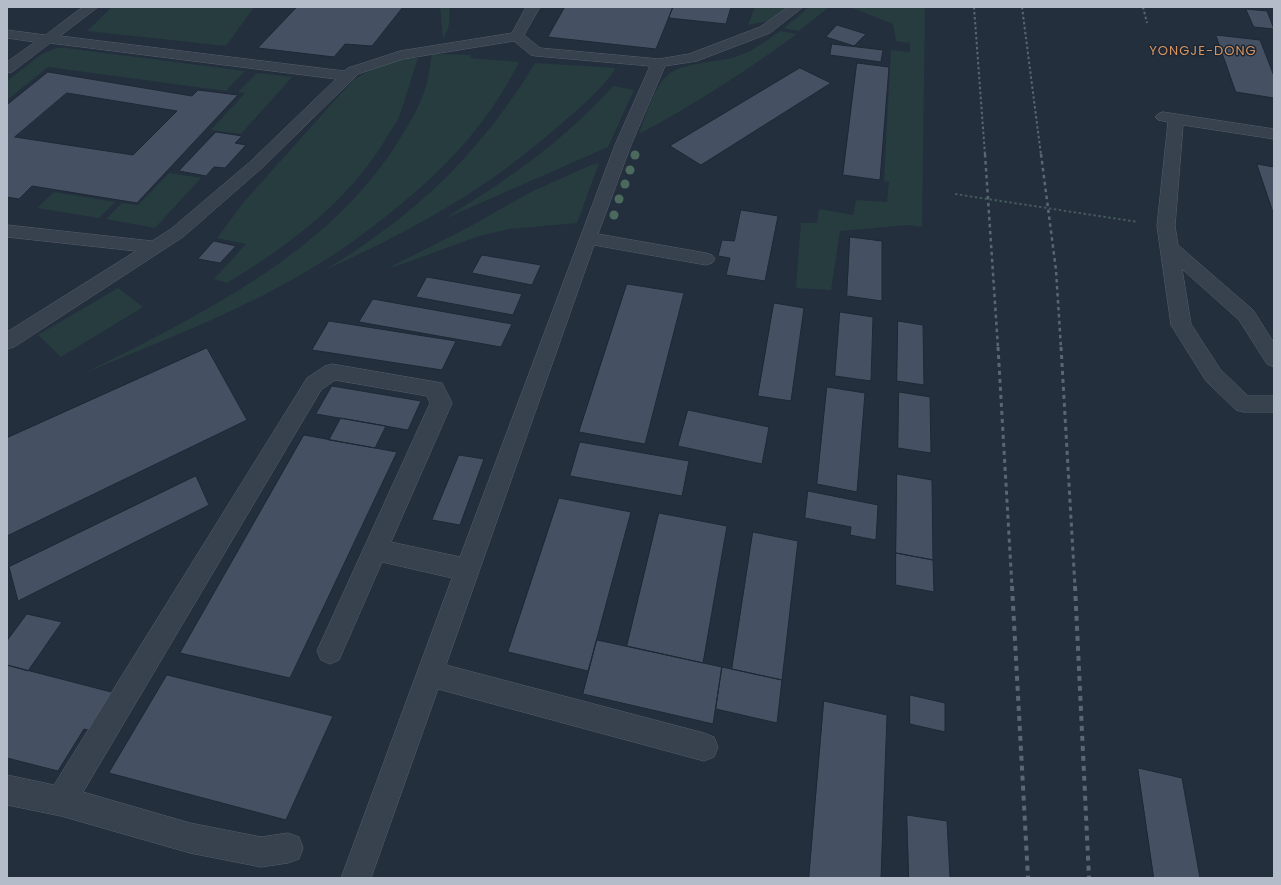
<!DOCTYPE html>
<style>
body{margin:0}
#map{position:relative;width:1281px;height:885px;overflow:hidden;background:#242f3e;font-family:Poppins,sans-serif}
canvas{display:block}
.frame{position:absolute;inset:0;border:8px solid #b4bcc9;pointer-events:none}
</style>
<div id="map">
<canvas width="1281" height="885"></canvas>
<div class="frame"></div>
</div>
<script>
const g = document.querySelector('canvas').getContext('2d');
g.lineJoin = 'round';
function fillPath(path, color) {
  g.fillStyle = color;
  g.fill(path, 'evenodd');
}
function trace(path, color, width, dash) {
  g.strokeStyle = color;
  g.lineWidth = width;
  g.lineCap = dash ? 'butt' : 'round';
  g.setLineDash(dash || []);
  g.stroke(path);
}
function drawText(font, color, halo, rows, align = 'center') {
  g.font = font + ' Poppins,sans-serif';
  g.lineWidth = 3;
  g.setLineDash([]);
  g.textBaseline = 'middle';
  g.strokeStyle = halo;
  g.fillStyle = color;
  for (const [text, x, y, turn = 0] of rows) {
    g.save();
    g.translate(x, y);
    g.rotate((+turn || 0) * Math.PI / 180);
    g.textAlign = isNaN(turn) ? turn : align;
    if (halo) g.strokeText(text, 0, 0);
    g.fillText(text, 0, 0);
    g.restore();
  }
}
fillPath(new Path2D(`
 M 112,7 L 254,7 L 226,46 L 87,31 Z
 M 440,7 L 449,7 C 451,19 449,29 443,39 Z
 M 755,7 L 790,7 L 772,20 L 748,25 Z
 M 809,7 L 829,7 L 799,31 L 784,28 Z
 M 850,7 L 925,7 L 922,227 L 908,225 L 840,231 L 831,290 L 796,288 L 801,223 L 817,223 L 819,209 L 853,215 L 856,200 L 887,202 L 889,182 L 884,181 L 891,50 L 910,52 L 910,43 L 896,41 L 893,24 Z
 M 780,31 L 797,34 C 746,71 694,105 639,134 C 645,117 655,84 669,74 C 683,63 714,62 732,58 C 750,53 765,42 780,31 Z
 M 57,48 L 66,48 L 245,71 L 226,91 L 48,67 L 7,100 L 7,81 L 42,54 Z
 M 432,54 L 472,55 L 470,58 L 519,62 C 491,119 449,165 400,205 C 374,226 347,247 317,265 C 245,310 163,340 85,373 C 199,315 329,254 399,140 C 409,124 421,105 426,86 C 429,76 430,64 432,54 Z
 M 407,58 L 418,58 C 411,78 406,99 398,119 C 394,127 388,134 384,142 C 346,203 288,246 227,283 L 214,279 L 246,244 L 217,238 L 243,203 L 353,80 C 370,69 388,63 407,58 Z
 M 535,63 L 616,68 C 601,91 579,108 559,126 C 536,145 512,165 487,182 C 437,216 380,245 325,270 C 345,257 364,245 383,231 C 444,187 496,128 535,63 Z
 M 257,73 L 292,77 L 241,134 L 211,130 L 245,93 L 238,92 Z
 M 613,86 L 634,90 L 608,147 L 444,219 C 507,180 563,142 613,86 Z
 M 599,163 L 577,223 L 509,229 L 479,236 L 397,266 L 390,267 L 469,227 L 531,192 L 591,165 Z
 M 169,173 L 201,178 L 155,228 L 106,219 L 122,203 L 138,205 Z
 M 54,192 L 115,202 L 99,218 L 37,208 Z
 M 118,288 L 143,307 L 61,357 L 38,335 Z`), '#263c3f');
const building = new Path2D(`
 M 297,7 L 403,7 L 372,46 L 345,44 L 334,57 L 258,48 Z
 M 565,7 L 673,7 L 656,49 L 548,37 Z
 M 673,7 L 731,7 L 726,24 L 669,18 Z
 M 1246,9 L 1267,11 L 1274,29 L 1254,27 Z
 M 837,25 L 866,34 L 854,46 L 826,37 Z
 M 1216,35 L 1260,40 L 1274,76 L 1274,98 L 1236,92 Z
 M 832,44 L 883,50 L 881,62 L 830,55 Z
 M 857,63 L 889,67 L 880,180 L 843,175 Z
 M 800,68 L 831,83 L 701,165 L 670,146 Z
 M 48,72 L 192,96 L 198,90 L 238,95 L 137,203 L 32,186 L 19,199 L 7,197 L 7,105 ZM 67,93 L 177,111 L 133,155 L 15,137 Z
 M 216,132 L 242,136 L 235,143 L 246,145 L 225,168 L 214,167 L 206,176 L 179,171 Z
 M 1257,164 L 1274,167 L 1274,215 Z
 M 741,210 L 778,216 L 765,281 L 726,275 L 730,258 L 718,256 L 722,240 L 734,241 Z
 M 850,237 L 882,241 L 882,301 L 847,296 Z
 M 214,241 L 236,246 L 220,263 L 198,259 Z
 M 482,255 L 541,265 L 532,285 L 472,273 Z
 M 427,277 L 522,294 L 513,315 L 416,297 Z
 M 627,284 L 684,293 L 645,444 L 579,432 Z
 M 373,299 L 512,324 L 501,347 L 359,322 Z
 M 774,303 L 804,308 L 791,401 L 758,396 Z
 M 840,312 L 873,317 L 871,381 L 835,376 Z
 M 329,321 L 456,341 L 442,370 L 312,350 Z
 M 898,321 L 923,325 L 924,385 L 897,381 Z
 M 207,348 L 247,420 L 7,536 L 7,438 Z
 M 332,386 L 421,401 L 408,430 L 316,414 Z
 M 827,387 L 865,393 L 857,492 L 817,484 Z
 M 899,392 L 930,397 L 931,453 L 898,448 Z
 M 688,410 L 769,427 L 762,464 L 678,446 Z
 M 341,418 L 386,426 L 375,448 L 329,440 Z
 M 304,435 L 397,452 L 290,678 L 180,653 Z
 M 580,442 L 689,461 L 682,496 L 570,476 Z
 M 459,455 L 484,459 L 460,525 L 432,520 Z
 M 897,474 L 932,480 L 933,560 L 896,553 Z
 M 196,476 L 209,505 L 18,601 L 9,567 Z
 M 808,491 L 878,505 L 876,540 L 850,535 L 851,527 L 805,518 Z
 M 559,498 L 631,512 L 588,671 L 508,652 Z
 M 659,513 L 727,526 L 703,663 L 627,646 Z
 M 753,532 L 798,541 L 782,680 L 732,669 Z
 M 896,553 L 933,560 L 934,592 L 896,585 Z
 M 27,614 L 62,622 L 28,671 L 7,665 L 7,641 Z
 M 597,640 L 722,667 L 713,724 L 583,694 Z
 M 7,665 L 119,694 L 96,732 L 84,729 L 58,771 L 7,758 Z
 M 722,667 L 782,680 L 777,723 L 716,709 Z
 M 167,675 L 333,716 L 286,820 L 109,773 Z
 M 910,695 L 945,703 L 945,732 L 910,724 Z
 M 824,701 L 887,715 L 881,878 L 809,878 Z
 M 1138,768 L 1182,778 L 1200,878 L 1154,878 Z
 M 907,815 L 947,821 L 950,878 L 909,878 Z`);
fillPath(building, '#455162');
trace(building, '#1f2835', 1);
const minor = new Path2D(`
 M 83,7 L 98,7 L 60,36 L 344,71 L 348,68 L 400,51 L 512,33 L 526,7 L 540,7 L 524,35 L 540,48 L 659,59 L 689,54 L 760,27 L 788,7 L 803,7 L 770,33 L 697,61 L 665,66 L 631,145 L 598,234 L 706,253 L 712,255 L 715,259 L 712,263 L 706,265 L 594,245 L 446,665 L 704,733 L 714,737 L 718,747 L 714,757 L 704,761 L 438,689 L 371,878 L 341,878 L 452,578 L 382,562 L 339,660 L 330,664 L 321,660 L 317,651 L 321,642 L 430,403 L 427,396 L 335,380 L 321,390 L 83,792 L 190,823 L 261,837 L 288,833 L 299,837 L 303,848 L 299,859 L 288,863 L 261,867 L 190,853 L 61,816 L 7,805 L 7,775 L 54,785 L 307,378 L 325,366 L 332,364 L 442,383 L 452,403 L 391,542 L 460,557 L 615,145 L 650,66 L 536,56 L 531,55 L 514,41 L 403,59 L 358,74 L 263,167 L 183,237 L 14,347 L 7,349 L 7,332 L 136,251 L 7,237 L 7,225 L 152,241 L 171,229 L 251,161 L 336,79 L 50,43 L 12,72 L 7,73 L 7,62 L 35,42 L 7,38 L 7,30 L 45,35 Z
 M 1163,112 L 1274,129 L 1274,139 L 1183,125 L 1175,226 L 1178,245 L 1253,310 L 1274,343 L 1274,367 L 1267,364 L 1239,320 L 1182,269 L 1191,324 L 1220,369 L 1248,396 L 1274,396 L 1274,412 L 1243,412 L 1236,410 L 1206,381 L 1171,325 L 1157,226 L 1168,122 L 1158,120 L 1155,117 L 1158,114 Z`);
trace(minor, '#565f6c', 1);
trace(new Path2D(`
 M 955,194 L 1138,222`), '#44595c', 2, [2.5, 2.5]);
fillPath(minor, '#38414e');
trace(new Path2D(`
 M 974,7 L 985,155
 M 1022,7 L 1041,155
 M 1143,7 L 1147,23`), '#5a6575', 2, [2.5, 2.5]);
trace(new Path2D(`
 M 985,154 L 998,348
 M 1041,154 L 1056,270 L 1061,348`), '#5a6575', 2.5, [3.5, 3.5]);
trace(new Path2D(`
 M 998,347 L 1012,587
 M 1061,347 L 1075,587`), '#5a6575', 3, [4, 4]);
trace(new Path2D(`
 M 1012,586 L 1028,878
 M 1075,586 L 1089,878`), '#5a6575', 4, [5, 5]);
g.fillStyle = '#4b6a5d';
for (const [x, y] of [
 [635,155],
 [630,170],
 [625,184],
 [619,199],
 [614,215]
]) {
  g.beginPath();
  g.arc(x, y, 4.5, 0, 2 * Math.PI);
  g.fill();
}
g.letterSpacing = '1px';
drawText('13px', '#d59563', '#1d2633', [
 ["YONGJE-DONG",1203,52]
]);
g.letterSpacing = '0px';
</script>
